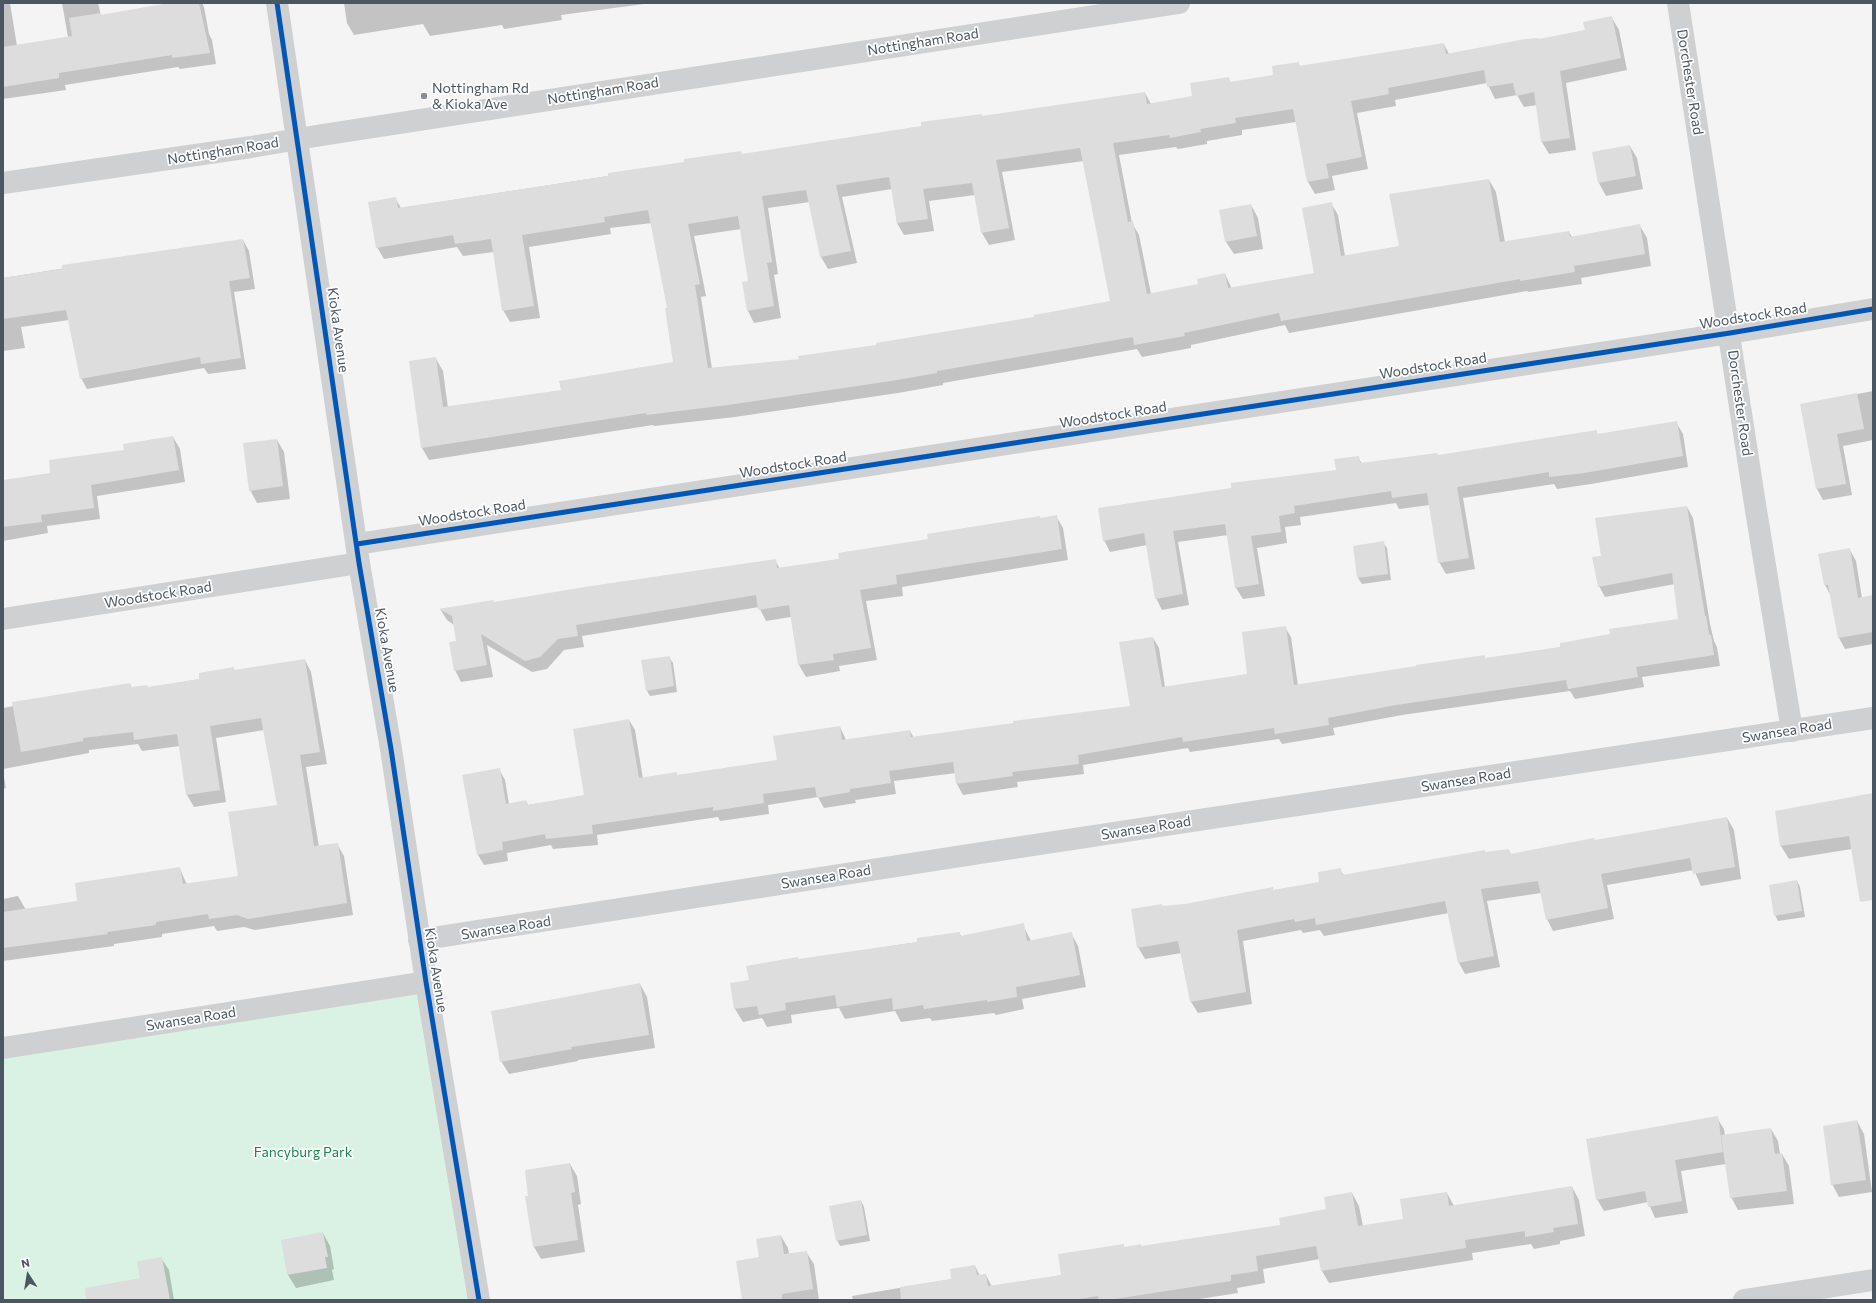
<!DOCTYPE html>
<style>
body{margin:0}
#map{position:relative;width:1876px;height:1303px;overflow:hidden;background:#f4f4f4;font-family:Commissioner,sans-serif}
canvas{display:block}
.frame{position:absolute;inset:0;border:4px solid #4a5661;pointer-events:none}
.north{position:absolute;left:8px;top:1255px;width:40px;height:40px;-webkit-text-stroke:3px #fff;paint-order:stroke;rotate:348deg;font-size:11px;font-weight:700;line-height:16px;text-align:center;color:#4a5661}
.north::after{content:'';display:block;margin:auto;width:14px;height:18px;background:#4a5661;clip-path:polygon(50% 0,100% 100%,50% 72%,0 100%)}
</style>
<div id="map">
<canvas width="1876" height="1303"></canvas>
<div class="frame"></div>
<div class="north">N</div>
</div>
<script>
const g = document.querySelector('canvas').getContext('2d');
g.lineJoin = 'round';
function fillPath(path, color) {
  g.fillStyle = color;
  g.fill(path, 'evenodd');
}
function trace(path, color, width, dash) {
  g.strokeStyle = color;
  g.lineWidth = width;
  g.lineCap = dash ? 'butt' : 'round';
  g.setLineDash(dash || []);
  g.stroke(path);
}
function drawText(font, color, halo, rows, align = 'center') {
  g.font = font + ' Commissioner,sans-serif';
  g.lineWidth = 3.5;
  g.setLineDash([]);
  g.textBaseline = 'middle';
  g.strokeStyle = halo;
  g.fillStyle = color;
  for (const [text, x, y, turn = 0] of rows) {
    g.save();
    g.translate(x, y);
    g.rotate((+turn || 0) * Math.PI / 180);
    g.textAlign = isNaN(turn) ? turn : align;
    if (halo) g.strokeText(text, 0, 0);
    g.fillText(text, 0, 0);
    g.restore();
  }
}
fillPath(new Path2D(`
 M 426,982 L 479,1300 L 3,1300 L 3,1048 Z`), '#d9f2e3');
fillPath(new Path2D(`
 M 3,3 L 10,3 L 17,46 L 68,37 L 62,3 L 98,3 L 101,16 L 165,5 L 164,3 L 202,3 L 204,7 L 209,34 L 212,40 L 216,64 L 180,69 L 178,67 L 65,85 L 66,90 L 3,99 Z
 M 344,3 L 652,3 L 561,15 L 562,20 L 504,29 L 502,25 L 430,36 L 423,24 L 354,35 L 347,23 Z
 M 664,3 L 675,3 L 664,4 Z
 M 1612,18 L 1619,30 L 1627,70 L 1566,83 L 1576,150 L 1549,154 L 1542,142 L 1537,105 L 1524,107 L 1517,95 L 1495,99 L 1487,83 L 1395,100 L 1396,106 L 1357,113 L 1368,169 L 1332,176 L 1335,190 L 1315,194 L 1308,182 L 1296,122 L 1242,130 L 1242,135 L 1207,141 L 1207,144 L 1178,149 L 1176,147 L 1119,155 L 1132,223 L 1139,235 L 1151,294 L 1200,285 L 1225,274 L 1232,289 L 1315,274 L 1331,203 L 1338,215 L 1345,256 L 1400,247 L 1489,180 L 1496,192 L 1505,242 L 1569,232 L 1572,237 L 1640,226 L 1647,238 L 1651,266 L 1581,278 L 1582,284 L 1528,292 L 1527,291 L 1289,333 L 1285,325 L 1191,345 L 1191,348 L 1142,357 L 1137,349 L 943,383 L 943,385 L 898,393 L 735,417 L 654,426 L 653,425 L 429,460 L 422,448 L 436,359 L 443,371 L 448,408 L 562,391 L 674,363 L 669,309 L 652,223 L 610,228 L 611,234 L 529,247 L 540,318 L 510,322 L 503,310 L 494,252 L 463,256 L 457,247 L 384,259 L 377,247 L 395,198 L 401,208 L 1145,93 L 1151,104 L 1193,97 L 1228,78 L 1231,83 L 1275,76 L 1298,63 L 1301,67 L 1444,44 L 1449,54 L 1539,40 L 1586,30 ZM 1084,161 L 1111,302 L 1036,317 L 800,360 L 712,369 L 701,297 L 706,296 L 694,236 L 741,229 L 749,282 L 748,311 L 754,323 L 781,318 L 774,275 L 778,274 L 768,208 L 810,202 L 821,257 L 828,269 L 857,263 L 842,197 L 892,189 L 897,223 L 904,235 L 934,231 L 929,201 L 975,195 L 982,233 L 989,245 L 1015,240 L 1002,172 Z
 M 1630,146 L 1637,158 L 1643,189 L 1606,196 L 1599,183 L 1593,153 Z
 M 1251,205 L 1258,218 L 1263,249 L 1234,254 L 1226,242 L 1221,211 Z
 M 243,240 L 249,251 L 255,289 L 234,292 L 246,369 L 208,374 L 204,368 L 87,389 L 81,378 L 69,320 L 21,327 L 25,348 L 3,351 L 3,278 Z
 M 1873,391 L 1873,440 L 1843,446 L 1852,495 L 1823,500 L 1817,489 L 1801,405 Z
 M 1676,422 L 1683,434 L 1688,467 L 1591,484 L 1557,489 L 1554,484 L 1463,498 L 1475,569 L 1446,574 L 1439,562 L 1430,505 L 1399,509 L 1396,503 L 1300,517 L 1301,525 L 1285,527 L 1287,543 L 1257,548 L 1265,596 L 1243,599 L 1236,588 L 1228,535 L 1178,542 L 1189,605 L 1162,610 L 1156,598 L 1147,545 L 1110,552 L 1104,540 L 1233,488 L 1337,471 L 1358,457 L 1362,464 L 1438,456 L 1596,431 L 1598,435 Z
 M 173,437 L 180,449 L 185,482 L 97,496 L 100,519 L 47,526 L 48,533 L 3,541 L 3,486 L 52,474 Z
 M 277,440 L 284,452 L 290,499 L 257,503 L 250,490 Z
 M 1687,507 L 1693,518 L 1710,624 L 1714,641 L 1717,647 L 1720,666 L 1642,677 L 1644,687 L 1575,699 L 1570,691 L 1402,715 L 1333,728 L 1335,735 L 1282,744 L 1279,739 L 1190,752 L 1188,748 L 1083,765 L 1084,774 L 1017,782 L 1018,787 L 963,795 L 957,784 L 956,773 L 894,781 L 896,794 L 855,800 L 856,803 L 824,808 L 818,797 L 768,805 L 769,814 L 720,821 L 718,817 L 597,835 L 598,845 L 553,849 L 551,845 L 507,853 L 508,861 L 484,865 L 478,855 L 499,769 L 505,780 L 509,804 L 526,801 L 528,805 L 586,796 L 629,720 L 635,730 L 643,779 L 676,774 L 678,776 L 778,761 L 840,727 L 846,740 L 910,731 L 914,738 L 1131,707 L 1153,638 L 1159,648 L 1165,687 L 1248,675 L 1285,627 L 1291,637 L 1298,686 L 1484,657 L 1486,659 L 1562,647 L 1680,620 L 1675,584 L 1605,597 L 1599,586 L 1602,557 Z
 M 1056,516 L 1063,528 L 1068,560 L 902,587 L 903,596 L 866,601 L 877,660 L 839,666 L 840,671 L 806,677 L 799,665 L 791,617 L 766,621 L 759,607 L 582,636 L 584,647 L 564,650 L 547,669 L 532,672 L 487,645 L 493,677 L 461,682 L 455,670 L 457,642 L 454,625 L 447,620 L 440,609 L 494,603 L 775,560 L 780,569 L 840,559 L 929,540 Z
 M 1383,543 L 1387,548 L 1391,580 L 1362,584 L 1358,578 Z
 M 1850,550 L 1856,561 L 1862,598 L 1873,596 L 1873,644 L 1845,649 L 1839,638 L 1831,596 L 1825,585 L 1819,555 Z
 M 669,657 L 673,663 L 677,692 L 650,696 L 647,691 Z
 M 305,660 L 311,672 L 327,764 L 306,767 L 319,847 L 337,844 L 344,856 L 353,915 L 255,930 L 244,927 L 217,931 L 214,926 L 162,934 L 162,937 L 114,944 L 114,946 L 3,961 L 3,899 L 18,896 L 26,910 L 78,902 L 180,869 L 187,885 L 239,877 L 278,805 L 264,730 L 216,738 L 226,802 L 194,807 L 187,795 L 180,746 L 142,751 L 138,744 L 89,750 L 89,753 L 3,769 L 3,708 L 130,684 L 132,688 L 148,688 L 200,679 L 233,668 L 235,671 Z
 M 3,772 L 6,788 L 3,789 Z
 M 1873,795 L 1873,870 L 1852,849 L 1789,859 L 1781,846 L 1776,812 Z
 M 1727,818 L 1734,830 L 1741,879 L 1701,886 L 1694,870 L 1607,885 L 1614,919 L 1553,931 L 1547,919 L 1541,893 L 1487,901 L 1500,967 L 1465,974 L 1459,963 L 1449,913 L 1324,936 L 1320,930 L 1303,933 L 1301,930 L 1243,941 L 1252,1004 L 1198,1013 L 1191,1002 L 1182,953 L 1145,959 L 1138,947 L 1162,905 L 1163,907 L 1185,905 L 1272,888 L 1274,891 L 1321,883 L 1340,869 L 1344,876 L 1484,851 L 1486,853 L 1509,850 L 1511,855 Z
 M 1797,881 L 1800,887 L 1805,917 L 1778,921 L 1775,915 Z
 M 1023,925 L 1031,941 L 1071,933 L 1078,946 L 1086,987 L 1022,999 L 1024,1009 L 996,1015 L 994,1013 L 932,1021 L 930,1018 L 901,1022 L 895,1011 L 845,1019 L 839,1008 L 791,1015 L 792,1023 L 767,1027 L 762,1018 L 743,1022 L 735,1009 L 731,984 L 750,981 L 798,958 L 798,960 L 918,942 L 959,933 L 962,937 Z
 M 640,984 L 647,997 L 655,1048 L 578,1060 L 578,1061 L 509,1074 L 501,1061 Z
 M 1717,1118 L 1724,1129 L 1725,1136 L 1771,1129 L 1778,1141 L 1780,1154 L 1782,1154 L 1789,1166 L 1794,1204 L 1738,1210 L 1731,1197 L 1726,1164 L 1681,1171 L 1688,1213 L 1655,1218 L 1648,1202 L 1604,1211 L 1597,1199 Z
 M 1857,1121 L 1864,1134 L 1872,1192 L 1839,1197 L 1832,1184 Z
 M 570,1164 L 577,1176 L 581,1204 L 578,1205 L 585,1252 L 541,1259 L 534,1247 L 530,1197 Z
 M 1572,1187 L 1579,1200 L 1585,1236 L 1560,1241 L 1560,1244 L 1534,1249 L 1531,1244 L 1472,1253 L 1473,1260 L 1329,1283 L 1322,1271 L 1320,1259 L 1263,1269 L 1265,1283 L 1237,1288 L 1238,1293 L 1193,1300 L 853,1300 L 852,1296 L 952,1279 L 975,1266 L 980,1276 L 986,1275 L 992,1287 L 1062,1275 L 1124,1248 L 1141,1247 L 1282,1226 L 1327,1210 L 1352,1193 L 1359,1206 L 1363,1226 L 1404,1220 L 1447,1193 L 1454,1206 Z
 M 861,1201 L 864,1207 L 870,1241 L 840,1246 L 837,1240 Z
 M 323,1233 L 330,1246 L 334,1269 L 332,1270 L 334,1280 L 296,1288 L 288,1275 L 282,1241 Z
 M 781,1236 L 788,1248 L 789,1254 L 806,1252 L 814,1264 L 819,1300 L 743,1300 L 760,1258 Z
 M 161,1258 L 169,1270 L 174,1300 L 102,1300 L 141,1279 Z`), '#0003');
fillPath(new Path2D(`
 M 169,3 L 199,3 L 210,53 L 172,58 L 172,55 L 59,73 L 59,78 L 3,87 L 3,47 L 72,36 L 69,18 L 100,13 L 100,15 Z
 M 1612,16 L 1621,58 L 1560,71 L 1570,138 L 1541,142 L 1534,92 L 1516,96 L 1513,83 L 1487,87 L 1484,70 L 1388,88 L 1389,94 L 1351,101 L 1362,157 L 1326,164 L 1329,178 L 1307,182 L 1293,109 L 1235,118 L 1236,123 L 1200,129 L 1201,132 L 1170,138 L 1169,135 L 1113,143 L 1128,222 L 1133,221 L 1147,294 L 1198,284 L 1197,279 L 1225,273 L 1228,288 L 1314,273 L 1302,208 L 1332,202 L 1341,256 L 1399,246 L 1389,194 L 1489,179 L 1500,242 L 1569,231 L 1570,237 L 1640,224 L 1645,254 L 1574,266 L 1575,272 L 1520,281 L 1520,279 L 1281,321 L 1279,313 L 1184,333 L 1185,336 L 1134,345 L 1133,337 L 937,371 L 937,373 L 891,381 L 728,405 L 646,415 L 646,413 L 421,448 L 409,361 L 436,357 L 443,407 L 561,390 L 559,381 L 673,362 L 665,308 L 667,308 L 648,210 L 604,217 L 605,222 L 522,235 L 534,306 L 502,311 L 491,239 L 455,244 L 453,235 L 376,248 L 368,202 L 396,197 L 398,208 L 608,176 L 608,173 L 684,162 L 684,159 L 741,151 L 742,154 L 921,126 L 921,122 L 982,114 L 982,116 L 1145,92 L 1147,104 L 1192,96 L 1190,83 L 1229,77 L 1230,82 L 1273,75 L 1272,66 L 1299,62 L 1299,66 L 1444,43 L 1446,54 L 1525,39 L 1538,38 L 1539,39 L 1585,30 L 1583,22 ZM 1080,148 L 1110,301 L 1034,315 L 1034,317 L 876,343 L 876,345 L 798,356 L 799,359 L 708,368 L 695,285 L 700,284 L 688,224 L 738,216 L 748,281 L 742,282 L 747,311 L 774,306 L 767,263 L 772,262 L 762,196 L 806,190 L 820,257 L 851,251 L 836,185 L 889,177 L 897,223 L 928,219 L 923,189 L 972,183 L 981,233 L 1009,228 L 996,160 Z
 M 1630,145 L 1636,176 L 1598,183 L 1592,152 Z
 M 1251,204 L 1257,236 L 1225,242 L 1219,210 Z
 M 243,239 L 250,278 L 229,281 L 241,358 L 201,364 L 200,357 L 80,379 L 66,310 L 3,319 L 3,278 L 62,269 L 62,265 Z
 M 1857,393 L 1864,429 L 1837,434 L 1846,484 L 1816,489 L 1800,404 Z
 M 1677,421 L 1683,456 L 1584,473 L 1549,477 L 1549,472 L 1457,487 L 1469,558 L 1438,563 L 1427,493 L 1392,498 L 1391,491 L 1294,506 L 1295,513 L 1279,516 L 1281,532 L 1251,536 L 1259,584 L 1235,588 L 1225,524 L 1173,531 L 1183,594 L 1155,599 L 1144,533 L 1103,541 L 1098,508 L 1231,488 L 1231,483 L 1336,470 L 1334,459 L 1359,456 L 1360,463 L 1437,453 L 1438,455 L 1597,430 L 1597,434 Z
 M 173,436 L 179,470 L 91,485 L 94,508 L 41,515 L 42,522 L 3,527 L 3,480 L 50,473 L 49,460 L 124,450 L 123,444 Z
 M 277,439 L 283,486 L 249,491 L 243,443 Z
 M 1687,506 L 1705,616 L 1706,616 L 1709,634 L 1711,635 L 1714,655 L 1636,667 L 1638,677 L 1568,689 L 1566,680 L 1396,705 L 1328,718 L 1329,725 L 1275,734 L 1274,728 L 1183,742 L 1182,737 L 1078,755 L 1079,764 L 1012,772 L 1013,776 L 956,784 L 953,762 L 889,771 L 891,783 L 850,789 L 850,792 L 817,798 L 815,787 L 763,794 L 764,803 L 713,811 L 713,807 L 592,825 L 593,834 L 546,839 L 545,834 L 502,842 L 503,850 L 477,855 L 462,775 L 500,768 L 506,804 L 526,800 L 527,805 L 584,795 L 573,729 L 629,719 L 639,778 L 677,772 L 677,775 L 777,760 L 773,736 L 840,726 L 842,740 L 910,730 L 911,737 L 1013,723 L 1013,721 L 1130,706 L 1119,642 L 1153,637 L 1162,687 L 1247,674 L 1242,632 L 1286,626 L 1294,685 L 1416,666 L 1416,665 L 1485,655 L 1485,658 L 1560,647 L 1560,643 L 1610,634 L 1609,629 L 1678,619 L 1672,573 L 1598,587 L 1592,557 L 1601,556 L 1595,518 Z
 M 1057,515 L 1062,549 L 896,575 L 897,584 L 860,590 L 871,648 L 833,654 L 834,660 L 798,665 L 789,605 L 758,610 L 756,595 L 576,625 L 578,636 L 558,639 L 540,657 L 525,661 L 481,634 L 487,665 L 454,671 L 449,642 L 456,641 L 452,616 L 439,609 L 493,600 L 494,602 L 591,586 L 776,559 L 777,568 L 839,559 L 838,553 L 928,539 L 927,534 L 1040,516 L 1040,518 Z
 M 1384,541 L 1388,574 L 1357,578 L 1353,546 Z
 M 1850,548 L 1858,598 L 1873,595 L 1873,632 L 1838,638 L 1828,585 L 1824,585 L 1818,554 Z
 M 670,656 L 674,686 L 646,691 L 641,660 Z
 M 305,659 L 320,752 L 300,755 L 314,846 L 338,843 L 347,903 L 248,919 L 237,915 L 209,919 L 208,914 L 156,922 L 156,925 L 107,932 L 108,934 L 3,948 L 3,912 L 77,901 L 75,883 L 180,867 L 183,884 L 238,876 L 228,812 L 277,805 L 261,718 L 210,726 L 220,790 L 186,795 L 177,734 L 134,740 L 133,732 L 83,738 L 83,741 L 21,752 L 12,702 L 130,683 L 131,687 L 147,685 L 148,687 L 199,679 L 199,673 L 234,667 L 234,670 Z
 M 1873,793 L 1873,900 L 1860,902 L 1849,836 L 1780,846 L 1775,811 Z
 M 1727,817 L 1735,867 L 1693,874 L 1690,858 L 1601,874 L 1608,908 L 1546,920 L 1538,881 L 1481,889 L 1494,956 L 1458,963 L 1445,901 L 1316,925 L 1315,918 L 1295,922 L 1294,919 L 1237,930 L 1246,992 L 1190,1002 L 1178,941 L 1137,948 L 1131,909 L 1162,904 L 1162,906 L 1185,904 L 1273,887 L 1273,890 L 1319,882 L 1318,872 L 1341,868 L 1342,875 L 1485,850 L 1485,852 L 1509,849 L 1510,854 L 1594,838 L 1595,840 Z
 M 1797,880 L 1802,911 L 1774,916 L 1769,885 Z
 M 1024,923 L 1027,941 L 1072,932 L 1080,975 L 1016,987 L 1017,997 L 987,1002 L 987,1000 L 924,1009 L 923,1005 L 893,1010 L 892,998 L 837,1007 L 835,995 L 785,1003 L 786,1010 L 759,1015 L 757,1006 L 734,1009 L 730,983 L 749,980 L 746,966 L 798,957 L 798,959 L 917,942 L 917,938 L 960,932 L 960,936 Z
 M 640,983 L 649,1035 L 571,1047 L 572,1049 L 500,1062 L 491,1011 Z
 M 1718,1116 L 1723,1152 L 1675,1160 L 1682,1201 L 1648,1207 L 1645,1191 L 1596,1200 L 1586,1139 Z
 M 1857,1120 L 1866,1180 L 1831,1185 L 1823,1126 Z
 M 1771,1128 L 1775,1154 L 1782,1153 L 1787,1191 L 1730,1198 L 1721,1135 Z
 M 570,1163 L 575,1192 L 571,1193 L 578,1240 L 533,1247 L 525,1196 L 528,1196 L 525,1170 Z
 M 1572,1186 L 1578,1224 L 1553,1228 L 1554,1232 L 1525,1237 L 1525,1231 L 1465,1240 L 1466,1248 L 1321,1271 L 1316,1246 L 1256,1256 L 1258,1271 L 1231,1275 L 1231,1281 L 1108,1300 L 1099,1300 L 1098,1296 L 1072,1300 L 901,1300 L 900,1287 L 951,1279 L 950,1269 L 975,1265 L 977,1275 L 986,1274 L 988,1286 L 1061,1275 L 1058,1254 L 1124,1244 L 1124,1247 L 1141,1244 L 1141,1246 L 1280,1225 L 1279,1218 L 1326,1209 L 1324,1197 L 1352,1192 L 1358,1226 L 1403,1219 L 1400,1199 L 1447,1192 L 1449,1206 Z
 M 861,1200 L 867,1235 L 836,1241 L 829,1206 Z
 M 323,1232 L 328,1257 L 325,1257 L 327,1268 L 287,1275 L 281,1240 Z
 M 781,1235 L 784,1254 L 807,1251 L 813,1289 L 782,1294 L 782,1300 L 742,1300 L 736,1261 L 759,1257 L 756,1239 Z
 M 162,1257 L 170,1300 L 86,1300 L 85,1288 L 140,1278 L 137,1261 Z`), '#ddddde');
trace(new Path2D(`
 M 277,3 L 359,563 L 391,749 L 426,982 L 479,1300
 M 1678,3 L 1754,498 L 1792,731
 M 3,183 L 251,147 L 322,135 L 1179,3
 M 357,544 L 1730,333 L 1873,309
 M 3,619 L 359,563
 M 419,940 L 981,853 L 1873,718
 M 3,1048 L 426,982
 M 1744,1300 L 1873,1280`), '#ced0d2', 22);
trace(new Path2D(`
 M 277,3 L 359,563 L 391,749 L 426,982 L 479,1300
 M 357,544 L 1730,333 L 1873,309`), '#0057b8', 5);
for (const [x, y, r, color] of [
 [424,96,4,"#868d94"]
]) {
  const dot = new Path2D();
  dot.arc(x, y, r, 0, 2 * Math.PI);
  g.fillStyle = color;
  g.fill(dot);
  trace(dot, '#fff', 1.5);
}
drawText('14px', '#4a5661', '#fff', [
 ["Nottingham Road",923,42,-9],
 ["Dorchester Road",1690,82,81],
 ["Nottingham Road",603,91,-9],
 ["Nottingham Road",223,151,-9],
 ["Woodstock Road",1753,316,-9],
 ["Kioka Avenue",338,330,82],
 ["Woodstock Road",1433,366,-9],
 ["Dorchester Road",1740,403,82],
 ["Woodstock Road",1113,415,-9],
 ["Woodstock Road",793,465,-9],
 ["Woodstock Road",472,513,-9],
 ["Woodstock Road",158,595,-9],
 ["Kioka Avenue",387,650,80],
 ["Swansea Road",1787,731,-9],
 ["Swansea Road",1466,780,-9],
 ["Swansea Road",1146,828,-9],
 ["Swansea Road",826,877,-9],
 ["Swansea Road",506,928,-9],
 ["Kioka Avenue",436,970,81],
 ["Swansea Road",191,1019,-9]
]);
drawText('14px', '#4a5661', '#fff', [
 ["Nottingham Rd",432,88],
 ["& Kioka Ave",432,104]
], 'left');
drawText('14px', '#17864f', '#fff', [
 ["Fancyburg Park",303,1152]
]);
</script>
